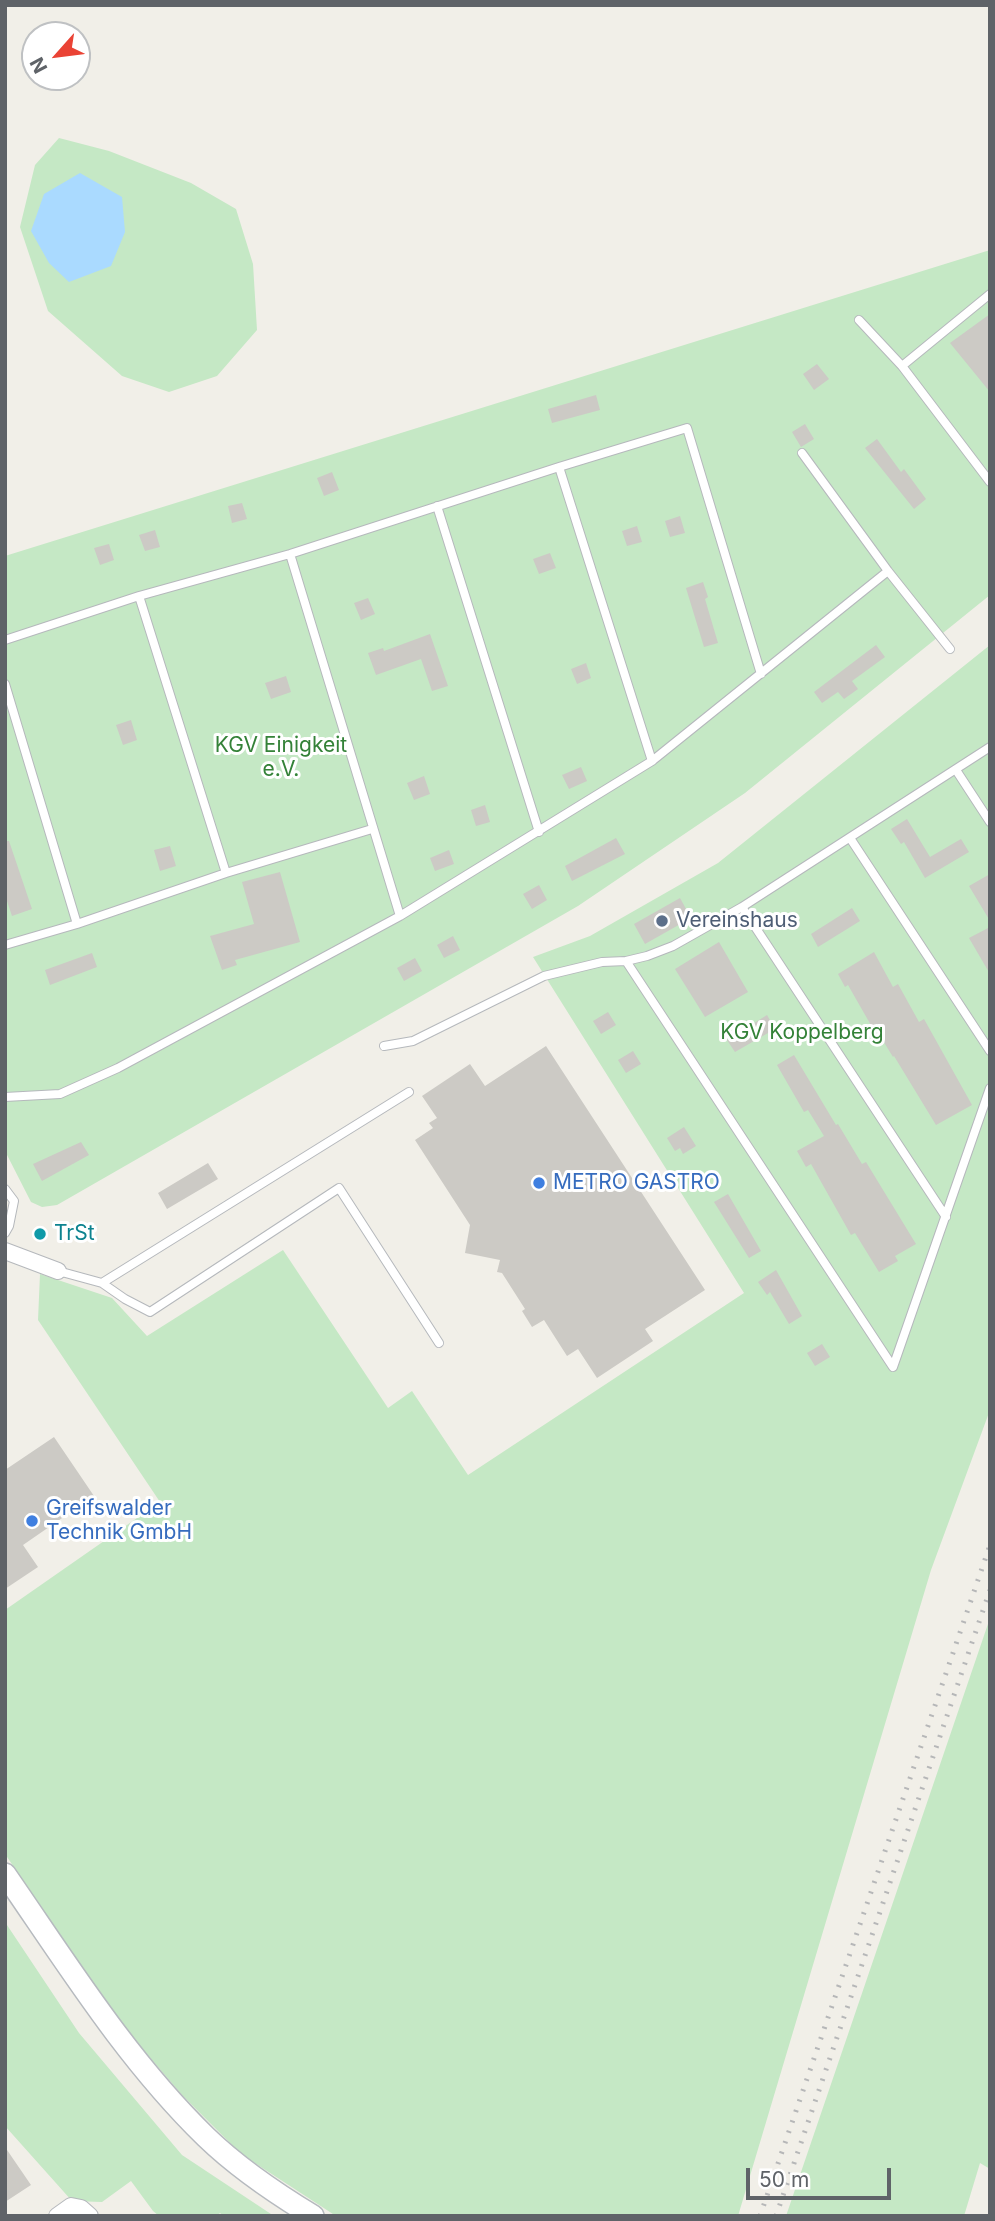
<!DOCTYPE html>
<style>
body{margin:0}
#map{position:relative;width:995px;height:2221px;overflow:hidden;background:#f1efe8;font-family:Inter,sans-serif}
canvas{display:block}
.frame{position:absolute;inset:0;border:7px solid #5f6368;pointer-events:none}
.north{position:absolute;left:21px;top:21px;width:70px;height:70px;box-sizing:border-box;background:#fff;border:2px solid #bfc1c3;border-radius:50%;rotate:242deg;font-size:19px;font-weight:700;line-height:28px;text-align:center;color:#5f6368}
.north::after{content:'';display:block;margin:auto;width:24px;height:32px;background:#ea4335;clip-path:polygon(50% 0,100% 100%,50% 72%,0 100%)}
.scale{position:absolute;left:746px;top:2168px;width:145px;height:32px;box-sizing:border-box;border:4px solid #5f6368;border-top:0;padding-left:9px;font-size:21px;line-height:24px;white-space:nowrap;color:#5f6368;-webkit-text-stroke:5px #fff;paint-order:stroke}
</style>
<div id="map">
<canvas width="995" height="2221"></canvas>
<div class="frame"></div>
<div class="north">N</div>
<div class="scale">50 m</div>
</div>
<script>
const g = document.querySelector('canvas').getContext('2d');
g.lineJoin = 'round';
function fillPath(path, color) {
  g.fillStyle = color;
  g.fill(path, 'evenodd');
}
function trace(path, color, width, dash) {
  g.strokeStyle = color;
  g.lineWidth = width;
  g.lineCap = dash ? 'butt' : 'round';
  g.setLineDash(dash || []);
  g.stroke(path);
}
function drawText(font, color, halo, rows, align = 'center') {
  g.font = font + ' Inter,sans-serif';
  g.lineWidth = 6;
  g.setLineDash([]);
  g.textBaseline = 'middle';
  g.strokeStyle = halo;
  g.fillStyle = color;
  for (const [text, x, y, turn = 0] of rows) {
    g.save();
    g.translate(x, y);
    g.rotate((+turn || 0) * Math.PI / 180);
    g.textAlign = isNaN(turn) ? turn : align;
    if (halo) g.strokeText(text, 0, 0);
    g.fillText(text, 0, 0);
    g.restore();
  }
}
fillPath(new Path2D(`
 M 59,138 L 109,151 L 191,183 L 236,209 L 253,264 L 257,330 L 217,376 L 169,392 L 122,376 L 48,311 L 20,227 L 35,165 Z
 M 990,250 L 990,595 L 745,793 L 578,906 L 57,1205 L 42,1207 L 31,1202 L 5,1151 L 5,556 Z
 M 990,645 L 990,1410 L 931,1570 L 738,2216 L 336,2216 L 241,2154 L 182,2095 L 122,2025 L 5,1854 L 5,1610 L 160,1502 L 38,1320 L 40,1274 L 112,1298 L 147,1336 L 283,1250 L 388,1408 L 412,1391 L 468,1475 L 744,1293 L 533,957 L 590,936 L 718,863 Z
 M 990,1618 L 990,2169 L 980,2163 L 964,2216 L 786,2216 Z
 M 5,1922 L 79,2033 L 182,2155 L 274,2216 L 224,2216 L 220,2213 L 216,2216 L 159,2216 L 153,2211 L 131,2181 L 102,2202 L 72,2201 L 5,2126 Z`), '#c5e8c5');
fillPath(new Path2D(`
 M 80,173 L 122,197 L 125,232 L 111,266 L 69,282 L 49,263 L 31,231 L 44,194 Z`), '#aadaff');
fillPath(new Path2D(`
 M 990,314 L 990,392 L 950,343 Z
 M 817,364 L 829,379 L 814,390 L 803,374 Z
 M 596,395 L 600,410 L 552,423 L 548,409 Z
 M 805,424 L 814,439 L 801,447 L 792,432 Z
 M 877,439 L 901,472 L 904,469 L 926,499 L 914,509 L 865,448 Z
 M 332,472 L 339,490 L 324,496 L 317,478 Z
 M 242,503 L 247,519 L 232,523 L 228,506 Z
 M 680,516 L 685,533 L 670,537 L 665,521 Z
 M 637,526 L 642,542 L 627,546 L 622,531 Z
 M 155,530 L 160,547 L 145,551 L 139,535 Z
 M 109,544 L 114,560 L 100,565 L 94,548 Z
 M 550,553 L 556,568 L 539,574 L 533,559 Z
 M 703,582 L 708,597 L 705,599 L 718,643 L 704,647 L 686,588 Z
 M 368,598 L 375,614 L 361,620 L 354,603 Z
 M 430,634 L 448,686 L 432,691 L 421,659 L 376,675 L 368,653 L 383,648 L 384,651 Z
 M 876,645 L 885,657 L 852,681 L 858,689 L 844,699 L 838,692 L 822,703 L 814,692 Z
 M 586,663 L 591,678 L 577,684 L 571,669 Z
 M 286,676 L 291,692 L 271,699 L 265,683 Z
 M 131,720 L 137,740 L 123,745 L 116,725 Z
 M 581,767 L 587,781 L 569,789 L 562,775 Z
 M 424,776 L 430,794 L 414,800 L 407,783 Z
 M 485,805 L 490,822 L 476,826 L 471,810 Z
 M 907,819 L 930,857 L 961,839 L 969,852 L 925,878 L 904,842 L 901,844 L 891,829 Z
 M 616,838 L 625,854 L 572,881 L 565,866 Z
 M 5,841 L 9,841 L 32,909 L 12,916 L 5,895 Z
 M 170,846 L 176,866 L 160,871 L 154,850 Z
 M 449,850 L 454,864 L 435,871 L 430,858 Z
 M 280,872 L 300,942 L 235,960 L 237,965 L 222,970 L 210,936 L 254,924 L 242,882 Z
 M 990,874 L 990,921 L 969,886 Z
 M 539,885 L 547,900 L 532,909 L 523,894 Z
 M 680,898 L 691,918 L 645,944 L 634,924 Z
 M 852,908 L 860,921 L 818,947 L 811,934 Z
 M 990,927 L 990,974 L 969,938 Z
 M 453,936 L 460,950 L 444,958 L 437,945 Z
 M 719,942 L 748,992 L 705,1017 L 675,969 Z
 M 874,952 L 893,987 L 898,984 L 919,1022 L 924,1019 L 972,1105 L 936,1125 L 894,1056 L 893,1057 L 874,1026 L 872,1027 L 848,985 L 845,987 L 838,974 Z
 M 92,953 L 97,967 L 50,985 L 45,970 Z
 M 415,958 L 422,971 L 404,981 L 397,968 Z
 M 608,1012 L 616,1025 L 601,1034 L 593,1021 Z
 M 767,1015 L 775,1029 L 735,1052 L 727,1040 Z
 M 546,1046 L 705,1290 L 645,1329 L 653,1341 L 597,1378 L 578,1349 L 567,1356 L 544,1320 L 532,1327 L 522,1311 L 525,1309 L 502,1273 L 497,1272 L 500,1260 L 465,1253 L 470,1225 L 415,1140 L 433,1128 L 429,1123 L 437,1118 L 422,1096 L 470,1064 L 485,1086 Z
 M 633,1051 L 641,1064 L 626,1073 L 618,1060 Z
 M 794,1055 L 836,1125 L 838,1124 L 862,1164 L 866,1162 L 916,1244 L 895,1256 L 898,1261 L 879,1272 L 855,1233 L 851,1235 L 811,1164 L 806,1167 L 797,1151 L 824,1136 L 808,1110 L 804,1112 L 777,1065 Z
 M 684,1127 L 696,1146 L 683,1154 L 680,1148 L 675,1151 L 667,1138 Z
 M 81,1142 L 89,1155 L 42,1181 L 33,1164 Z
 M 208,1163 L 218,1179 L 167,1209 L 158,1193 Z
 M 728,1194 L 761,1251 L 749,1258 L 714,1202 Z
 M 776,1270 L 802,1316 L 789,1324 L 770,1292 L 767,1295 L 758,1282 Z
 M 822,1344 L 830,1357 L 815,1366 L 807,1353 Z
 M 54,1437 L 94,1496 L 23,1545 L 38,1567 L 5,1589 L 5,1470 Z
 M 5,2147 L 31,2185 L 5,2202 Z`), '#cccac5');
const service = new Path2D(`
 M 859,320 L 902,366 L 990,482
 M 902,366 L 990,294
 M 802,453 L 888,571 L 950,649
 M 559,467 L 652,761
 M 437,506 L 539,832
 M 290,554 L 400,916
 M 139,596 L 226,873
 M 5,640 L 139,596 L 290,554 L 559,467 L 687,428 L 761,674
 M 5,684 L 77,924
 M 956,770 L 990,822
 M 850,838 L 990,1051
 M 742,907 L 946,1217
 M 5,945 L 77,924 L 226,873 L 372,829
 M 626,961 L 893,1367 L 990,1088
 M 384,1046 L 413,1041 L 544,976 L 602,962 L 626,961 L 647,956 L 673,946 L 742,907 L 990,747
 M 5,1097 L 60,1094 L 118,1068 L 400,916 L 652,761 L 888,571
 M 5,1189 L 14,1201 L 9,1226 L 5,1233
 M 58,1271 L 102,1283 L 125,1299 L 150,1312 L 339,1188 L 439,1343
 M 102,1283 L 409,1092`);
const minor = new Path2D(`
 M 5,1251 L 58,1271
 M 57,2216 L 71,2206 L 81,2208 L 90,2216`);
const secondary = new Path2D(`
 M 5,1874 C 68,1965 126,2059 206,2137 C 238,2168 275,2193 313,2216`);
trace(service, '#b5b8bc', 10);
trace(minor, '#b5b8bc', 18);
trace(secondary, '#b6babf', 24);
trace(service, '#fff', 8);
trace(minor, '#fff', 16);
trace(secondary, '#fff', 21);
trace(new Path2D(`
 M 760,2216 L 990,1545
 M 776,2216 L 990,1590`), '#b6b7b8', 5, [2, 9]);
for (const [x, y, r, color] of [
 [662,921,7,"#5c6f8a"],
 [539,1183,7,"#3f7fe0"],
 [40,1234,7,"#0f9aa8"],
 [32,1521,7,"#3f7fe0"]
]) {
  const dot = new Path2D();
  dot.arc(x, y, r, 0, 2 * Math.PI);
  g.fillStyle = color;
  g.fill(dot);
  trace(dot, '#fff', 2.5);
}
drawText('21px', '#348238', '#fff', [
 ["KGV Einigkeit",281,746],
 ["e.V.",281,770],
 ["KGV Koppelberg",802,1033]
]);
drawText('21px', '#4e5e75', '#fff', [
 ["Vereinshaus",676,921]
], 'left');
drawText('21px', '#366cbe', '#fff', [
 ["METRO GASTRO",553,1183],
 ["Greifswalder",46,1509],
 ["Technik GmbH",46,1533]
], 'left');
drawText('21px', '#0d838f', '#fff', [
 ["TrSt",54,1234]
], 'left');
</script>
